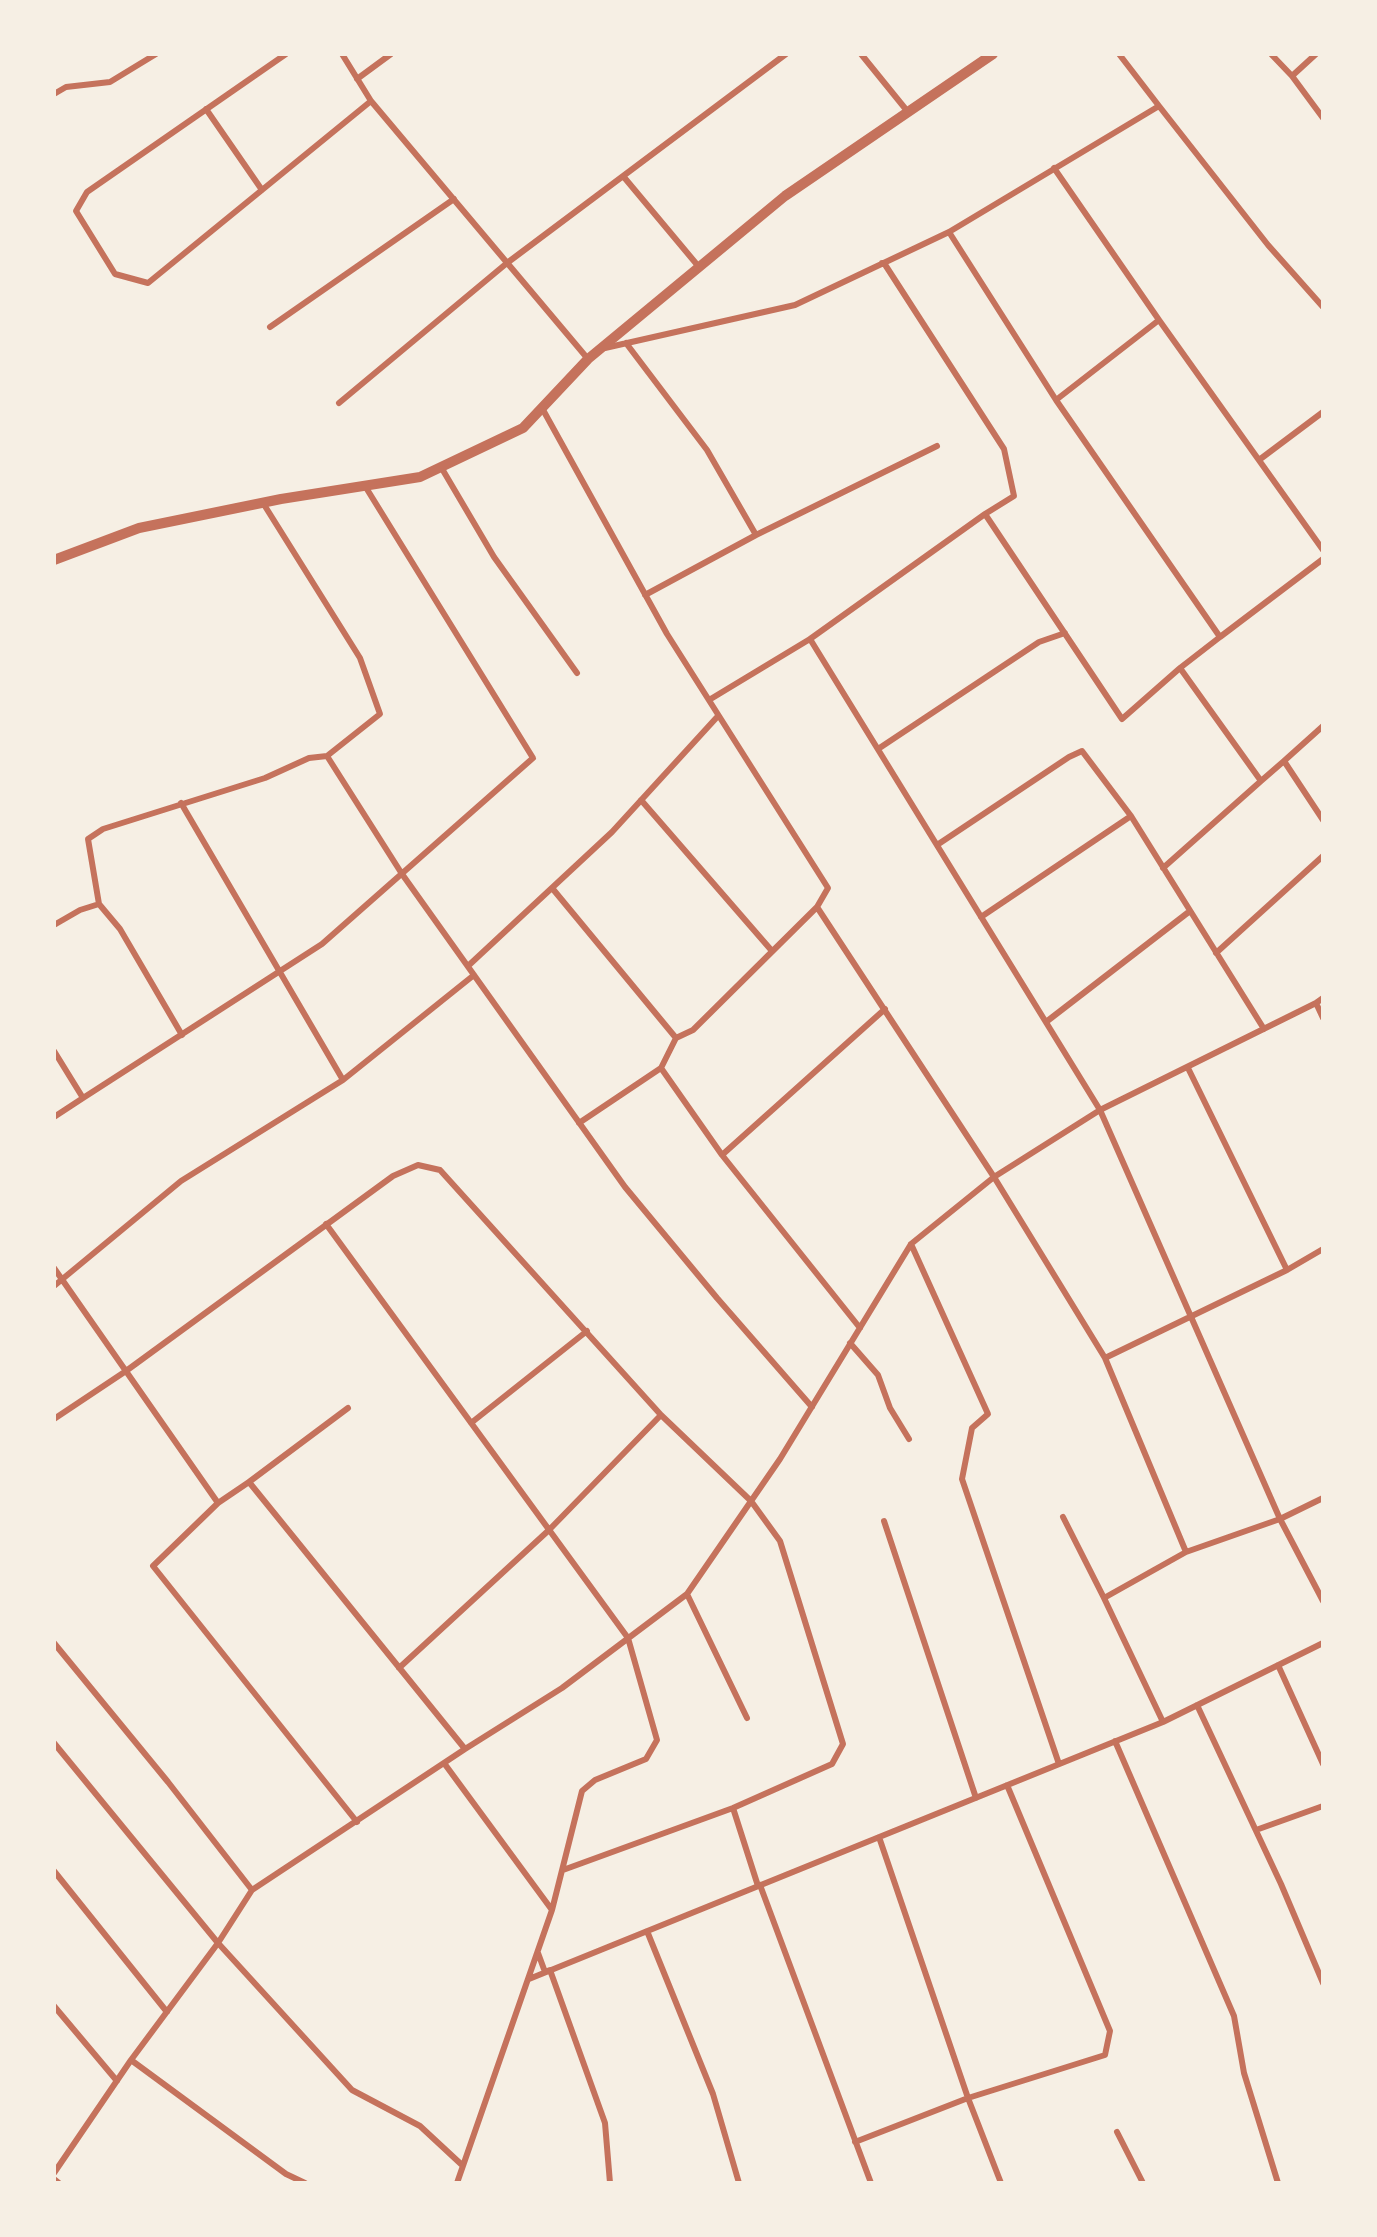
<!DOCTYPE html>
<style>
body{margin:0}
#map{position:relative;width:1377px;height:2237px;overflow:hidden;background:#f6efe4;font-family:Karla,sans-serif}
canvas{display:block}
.frame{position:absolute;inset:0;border:56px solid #f6efe4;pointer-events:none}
</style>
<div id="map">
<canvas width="1377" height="2237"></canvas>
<div class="frame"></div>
</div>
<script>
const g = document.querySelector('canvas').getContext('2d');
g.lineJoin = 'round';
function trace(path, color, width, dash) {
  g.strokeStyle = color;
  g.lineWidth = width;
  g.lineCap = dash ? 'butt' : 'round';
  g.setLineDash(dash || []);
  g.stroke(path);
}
trace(new Path2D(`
 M 286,54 L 87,192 L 76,211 L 115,274 L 148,283 L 371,101
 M 342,54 L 371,101 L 588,359
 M 861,54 L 908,112
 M 1271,54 L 1292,76
 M 1316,54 L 1292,76 L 1323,118
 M 357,79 L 391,54
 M 54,94 L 66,87 L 110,82 L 156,54
 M 1159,106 L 1268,245 L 1323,307
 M 206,109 L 262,190
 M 1054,168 L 1159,320 L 1056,400
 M 623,176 L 699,267
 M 949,232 L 1056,400 L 1220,637 L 1323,559
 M 882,263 L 884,263 L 1004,449 L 1014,496 L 985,514 L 1122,719 L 1180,668
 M 1159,320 L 1323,550
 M 270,327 L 454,199
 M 626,343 L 707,450 L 756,535
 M 605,348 L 795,305 L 949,232 L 1159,106 L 1119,54
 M 339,403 L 507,263 L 786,54
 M 542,408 L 667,634 L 828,888 L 817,907 L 994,1177 L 1100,1110 L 1280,1519 L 1323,1601
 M 1259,460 L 1323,412
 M 441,467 L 494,557 L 577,673
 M 985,514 L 810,639 L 1100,1110 L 1316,1003 L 1323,998
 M 645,595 L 756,535 L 937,446
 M 709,700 L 810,639
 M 1323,726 L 1284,761 L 1323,820
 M 878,749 L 1039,642 L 1065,633
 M 327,756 L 402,874 L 625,1187 L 717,1298 L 812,1407
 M 1261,781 L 1284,761
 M 641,800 L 772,951
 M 181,803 L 343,1080
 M 937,845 L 1069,757 L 1082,751 L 1131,816
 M 1163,868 L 1261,781 L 1180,668 L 1220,637
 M 552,888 L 676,1038
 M 981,917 L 1131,816 L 1264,1029
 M 54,925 L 80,910 L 99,904
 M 1216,953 L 1323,856
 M 468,966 L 612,832 L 718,716
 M 1316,1003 L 1323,1018
 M 1046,1022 L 1190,911
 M 182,1035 L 120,929 L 99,904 L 88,839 L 103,829 L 265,778 L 309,758 L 327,756 L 380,714 L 360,658 L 263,503
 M 54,1051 L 83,1098 L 54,1117
 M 661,1068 L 722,1155 L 860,1328
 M 1188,1068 L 1287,1270
 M 83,1098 L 322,944 L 533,758 L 365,486
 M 579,1123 L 661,1068 L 676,1038 L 693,1030 L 817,907
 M 722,1155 L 885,1009
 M 326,1224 L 628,1638 L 657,1740 L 646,1759 L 595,1780 L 582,1791 L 552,1910
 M 911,1244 L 988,1414 L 972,1428 L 962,1479 L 1059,1764
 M 54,1268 L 218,1503 L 153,1566 L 357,1822
 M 54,1286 L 181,1181 L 343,1080 L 474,975
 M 850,1343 L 878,1375 L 890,1408 L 909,1439
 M 1105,1358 L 1287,1270 L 1323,1249
 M 54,1419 L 126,1371 L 393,1176 L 418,1165 L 440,1170 L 661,1415 L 751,1501 L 780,1541 L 843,1744 L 832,1764 L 733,1808 L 563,1870
 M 471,1423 L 587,1331
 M 249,1482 L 348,1408
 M 218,1503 L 249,1482 L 465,1749
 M 1063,1517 L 1104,1598
 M 884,1521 L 976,1798
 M 1186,1552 L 1280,1519 L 1323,1498
 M 687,1594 L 747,1718
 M 54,1643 L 168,1782 L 252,1890
 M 1278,1665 L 1323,1764
 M 399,1668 L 549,1530 L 661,1415
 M 1197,1705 L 1281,1884 L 1323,1983
 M 1115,1741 L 1234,2016 L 1244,2073 L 1278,2183
 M 54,1743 L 218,1943 L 352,2090 L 420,2126 L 462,2165
 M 444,1763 L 552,1910 L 457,2183
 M 733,1808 L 758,1886 L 760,1885 L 871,2183
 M 1256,1830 L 1323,1806
 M 879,1837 L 968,2098 L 1001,2183
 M 54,1871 L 167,2012
 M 647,1931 L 713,2094 L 739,2183
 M 538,1953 L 545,1972 L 550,1970 L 605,2123 L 610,2183
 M 529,1979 L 1163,1722 L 1323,1643
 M 54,2006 L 117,2081
 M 131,2060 L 286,2174 L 305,2183
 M 1117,2132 L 1143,2183
 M 855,2142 L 968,2098 L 1105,2055 L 1110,2031 L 1007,1785
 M 54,2173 L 131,2060 L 218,1943 L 252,1890 L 465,1749 L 562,1688 L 687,1594 L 780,1459 L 911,1244 L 994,1177 L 1105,1358 L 1186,1552 L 1104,1598 L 1163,1722
 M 54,2179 L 59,2183`), '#c5725c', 6);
trace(new Path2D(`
 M 54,560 L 139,528 L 281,499 L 420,477 L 523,428 L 588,359 L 785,196 L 993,54`), '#c5725c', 10);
</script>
